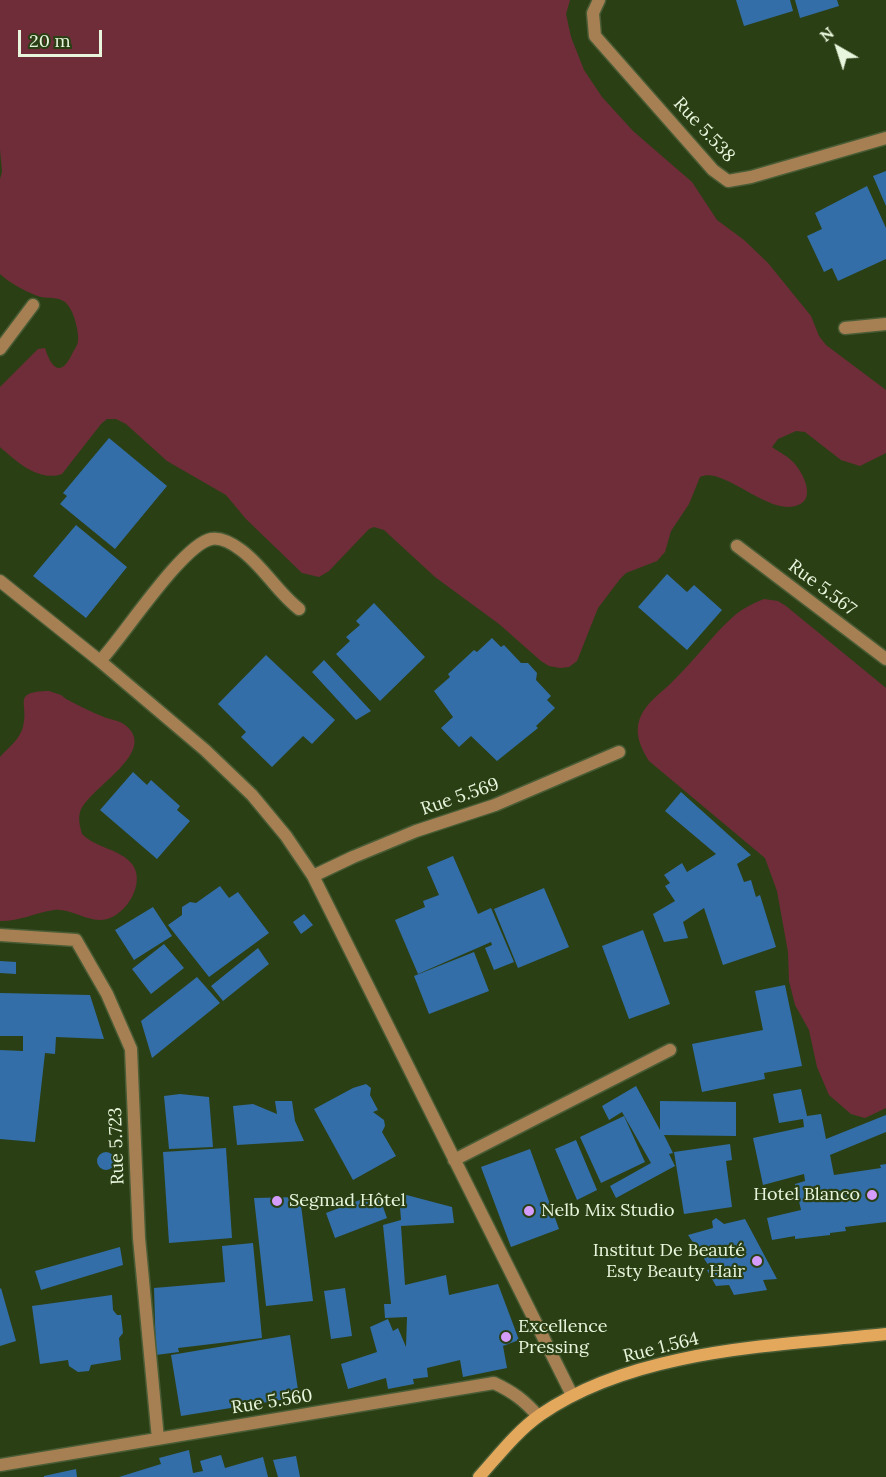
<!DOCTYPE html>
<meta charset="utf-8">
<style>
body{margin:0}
#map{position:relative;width:886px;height:1477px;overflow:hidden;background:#2b3f15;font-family:Lora,serif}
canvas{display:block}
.north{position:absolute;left:808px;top:18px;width:60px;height:60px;-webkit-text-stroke:4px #2b3f15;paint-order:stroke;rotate:321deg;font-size:16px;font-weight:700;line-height:24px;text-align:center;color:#e8f6dd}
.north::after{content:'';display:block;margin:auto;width:21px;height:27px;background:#e8f6dd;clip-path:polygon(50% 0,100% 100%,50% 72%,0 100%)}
.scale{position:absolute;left:18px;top:30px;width:84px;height:27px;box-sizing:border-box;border:3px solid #e8f6dd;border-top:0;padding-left:8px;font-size:18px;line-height:21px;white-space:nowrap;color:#e8f6dd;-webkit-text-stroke:4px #2b3f15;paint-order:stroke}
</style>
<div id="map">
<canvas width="886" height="1477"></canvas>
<div class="north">N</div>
<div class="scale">20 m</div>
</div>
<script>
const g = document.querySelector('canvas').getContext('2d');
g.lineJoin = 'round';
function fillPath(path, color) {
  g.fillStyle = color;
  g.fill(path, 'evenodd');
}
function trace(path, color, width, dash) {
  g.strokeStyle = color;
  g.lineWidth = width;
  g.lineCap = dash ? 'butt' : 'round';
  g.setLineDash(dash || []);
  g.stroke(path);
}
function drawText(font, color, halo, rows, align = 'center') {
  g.font = font + ' Lora,serif';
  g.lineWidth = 4.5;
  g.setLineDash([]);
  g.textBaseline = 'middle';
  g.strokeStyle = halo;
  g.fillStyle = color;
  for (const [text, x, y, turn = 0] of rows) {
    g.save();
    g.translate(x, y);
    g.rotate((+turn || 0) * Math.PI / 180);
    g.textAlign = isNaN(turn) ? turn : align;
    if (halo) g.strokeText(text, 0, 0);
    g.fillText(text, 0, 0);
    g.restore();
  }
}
fillPath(new Path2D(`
 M 0,0 L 570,0 L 566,14 L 571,37 L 584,70 L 602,97 L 633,131 L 692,182 L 717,220 L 744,240 L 768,263 L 811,316 L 819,336 L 826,345 L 886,390 L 886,453 L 860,466 L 841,460 L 805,432 L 796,431 L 778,439 L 772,447 C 779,452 789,457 795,464 C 804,475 817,501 795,506 C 766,514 723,466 700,477 L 689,504 L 671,531 L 665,552 L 657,561 L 626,573 L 620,579 L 598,608 L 577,661 L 569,667 L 560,668 L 549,666 L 541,661 L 499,624 L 435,577 L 384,530 L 374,527 L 369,529 L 329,571 L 319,577 L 302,573 L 246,519 L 226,495 L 167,461 L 126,424 L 116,419 L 107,419 L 101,424 L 62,474 C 39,482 17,462 0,447 L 0,387 L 38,349 L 45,348 C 51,368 61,378 72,354 C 74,350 78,345 78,341 C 79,333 75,317 71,310 C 63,293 49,301 35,295 C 23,290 10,283 0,274 L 0,179 L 2,172 L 0,149 Z
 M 764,599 L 778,601 L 786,606 L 886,688 L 886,1108 L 865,1118 L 851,1114 L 829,1095 L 817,1067 L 809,1030 L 795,1005 L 789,981 L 788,952 L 777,891 L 765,858 L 649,761 C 641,748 634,734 640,718 C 646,702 663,692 674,680 C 695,660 713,634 735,615 C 744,608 753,603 764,599 Z
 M 49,691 L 61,695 L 66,699 C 78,705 91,712 104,717 C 111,720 118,720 125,725 C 160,752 88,788 80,812 C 78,819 80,827 82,834 C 96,848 120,849 132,864 C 146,882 127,914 107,919 C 89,924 72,908 54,910 C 34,913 21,921 0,921 L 0,757 C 8,748 20,739 23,727 C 30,703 10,692 49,691 Z`), '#6f2d3a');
fillPath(new Path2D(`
 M 736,0 L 790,0 L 793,11 L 744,26 Z
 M 795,0 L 837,0 L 839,6 L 800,18 Z
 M 886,171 L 886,206 L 873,176 Z
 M 867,186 L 886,228 L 886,259 L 838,281 L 832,268 L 824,272 L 807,236 L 822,229 L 815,213 Z
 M 109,438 L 167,486 L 115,549 L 60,504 L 67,496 L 63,493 Z
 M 76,525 L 127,567 L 86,618 L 33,576 Z
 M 667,574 L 687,592 L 694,585 L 722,610 L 687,650 L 638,607 Z
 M 374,603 L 425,657 L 380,701 L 336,654 L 350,641 L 346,637 L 360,625 L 356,621 Z
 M 492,638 L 501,647 L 504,645 L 521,663 L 528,663 L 537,673 L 536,680 L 551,696 L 547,700 L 555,708 L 536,726 L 538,728 L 497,761 L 471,736 L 459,747 L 441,728 L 453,717 L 434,691 L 450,677 L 448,674 L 474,650 L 477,652 Z
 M 266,655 L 335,720 L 312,744 L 303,736 L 272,767 L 241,737 L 246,732 L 218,704 Z
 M 324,660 L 371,711 L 356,720 L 312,672 Z
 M 133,772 L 147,785 L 151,780 L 180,806 L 177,810 L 190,821 L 157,859 L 100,810 Z
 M 681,792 L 751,855 L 737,864 L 744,882 L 751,880 L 756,897 L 760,895 L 776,947 L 723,965 L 704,908 L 683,922 L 688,938 L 664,942 L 653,914 L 675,901 L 665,886 L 670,883 L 664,875 L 682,863 L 687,872 L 716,854 L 665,811 Z
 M 453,856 L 478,914 L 491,908 L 514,962 L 494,970 L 485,948 L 492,945 L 491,942 L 418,974 L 395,920 L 425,907 L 423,901 L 439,895 L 427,867 Z
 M 220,886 L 229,898 L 238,892 L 269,933 L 209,977 L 168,925 L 182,915 L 182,907 L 190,902 L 196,903 Z
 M 544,888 L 569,947 L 518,968 L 494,909 Z
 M 153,907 L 172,936 L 134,960 L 115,930 Z
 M 304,914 L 313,925 L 301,934 L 293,922 Z
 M 643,930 L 670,1004 L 629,1019 L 602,946 Z
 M 164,944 L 184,968 L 151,994 L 132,969 Z
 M 258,948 L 269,964 L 223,1001 L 211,986 Z
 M 474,952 L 489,991 L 429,1014 L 414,976 Z
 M 0,961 L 16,962 L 16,974 L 0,973 Z
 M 197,977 L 220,1003 L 152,1058 L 141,1021 Z
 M 785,985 L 802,1066 L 764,1073 L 765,1079 L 702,1092 L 692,1044 L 763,1030 L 755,991 Z
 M 0,993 L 90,995 L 104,1039 L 56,1037 L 55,1054 L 45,1053 L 35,1142 L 0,1139 L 0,1050 L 23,1051 L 23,1036 L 0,1036 Z
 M 366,1084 L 371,1088 L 370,1095 L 378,1110 L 373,1112 L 384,1120 L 385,1126 L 382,1132 L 396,1156 L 353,1180 L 314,1109 L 353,1088 Z
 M 636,1086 L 660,1130 L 660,1101 L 736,1102 L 736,1136 L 664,1135 L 673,1153 L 669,1154 L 675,1166 L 616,1198 L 610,1186 L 651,1163 L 622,1112 L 609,1120 L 602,1106 Z
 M 801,1089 L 807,1116 L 821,1114 L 826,1139 L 886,1115 L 886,1132 L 830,1155 L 834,1175 L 881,1168 L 880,1165 L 886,1164 L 886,1222 L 845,1227 L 846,1231 L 830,1233 L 830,1235 L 795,1239 L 795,1236 L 772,1240 L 767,1218 L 801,1210 L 795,1184 L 805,1181 L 804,1174 L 763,1185 L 753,1138 L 804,1127 L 803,1119 L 779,1123 L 773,1094 Z
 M 180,1094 L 209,1097 L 213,1147 L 169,1149 L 164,1096 Z
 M 275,1101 L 292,1101 L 295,1121 L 304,1141 L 237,1145 L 233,1106 L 253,1104 L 277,1114 Z
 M 624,1116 L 645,1162 L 601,1183 L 580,1137 Z
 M 576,1140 L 597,1190 L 577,1200 L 555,1149 Z
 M 730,1144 L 732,1160 L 726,1161 L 732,1207 L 684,1214 L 674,1152 Z
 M 226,1148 L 232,1238 L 169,1243 L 163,1152 Z
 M 530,1149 L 559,1229 L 511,1247 L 481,1167 Z
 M97 1161a9 9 0 1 1 18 0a9 9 0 1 1-18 0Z
 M 378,1193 L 387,1218 L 335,1238 L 326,1213 Z
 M 399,1193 L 452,1207 L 454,1223 L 401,1226 L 405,1285 L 446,1275 L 449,1295 L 498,1284 L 519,1340 L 503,1346 L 507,1368 L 463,1377 L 460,1360 L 427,1368 L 428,1377 L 413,1379 L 414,1384 L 388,1389 L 386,1378 L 348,1389 L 341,1364 L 377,1352 L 370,1327 L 388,1319 L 393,1331 L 398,1328 L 406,1347 L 407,1317 L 385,1318 L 384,1304 L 391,1304 L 383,1225 L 401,1220 Z
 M 300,1197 L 313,1301 L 266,1306 L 254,1198 Z
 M 716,1218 L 724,1224 L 745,1219 L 777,1279 L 763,1280 L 767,1290 L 734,1295 L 729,1285 L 716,1286 L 707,1270 L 711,1269 L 688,1235 L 713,1228 L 712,1221 Z
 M 253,1243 L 262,1338 L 178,1348 L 179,1352 L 156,1355 L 154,1288 L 225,1282 L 222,1246 Z
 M 120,1247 L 123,1265 L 41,1290 L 35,1271 Z
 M 1,1288 L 16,1341 L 0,1346 L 0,1289 Z
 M 345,1288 L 352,1336 L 331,1339 L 324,1291 Z
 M 112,1295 L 113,1310 L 117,1315 L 121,1315 L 123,1333 L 119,1338 L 121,1360 L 91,1365 L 89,1371 L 78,1372 L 69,1366 L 68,1360 L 40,1364 L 32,1306 Z
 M 290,1335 L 299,1397 L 181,1416 L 171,1355 Z
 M 189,1450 L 193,1473 L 203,1471 L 200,1461 L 221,1455 L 225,1468 L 263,1457 L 268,1477 L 119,1477 L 161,1464 L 159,1458 Z
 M 296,1456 L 300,1477 L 278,1477 L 273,1460 Z
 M 76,1469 L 77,1477 L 44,1477 L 44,1476 Z`), '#336ea8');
const minor = new Path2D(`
 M 599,0 L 593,13 L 595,36 L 713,170 L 728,181 L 751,177 L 886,138
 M 845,328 L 886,324
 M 0,349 L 33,305
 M 737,546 L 886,659
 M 0,581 L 100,661 L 205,750 L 252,795 L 286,836 L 313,876 L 572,1395
 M 100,661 C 123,637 182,545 211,539 C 221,537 233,544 241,550 C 263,566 277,592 299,609
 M 313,876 L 353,857 L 416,831 L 495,805 L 619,752
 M 0,935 L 76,940 L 107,994 L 131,1049 L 139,1238 L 158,1439
 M 454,1160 L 670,1050
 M 0,1465 L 494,1383 C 513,1392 524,1400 538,1416`);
const secondary = new Path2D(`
 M 479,1477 C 498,1456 516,1432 540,1415 C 635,1349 774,1346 886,1334`);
trace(minor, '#495c35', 15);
trace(secondary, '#495c35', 15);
trace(minor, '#a68053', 12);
trace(secondary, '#e4a85d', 12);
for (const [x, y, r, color] of [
 [872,1195,6,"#d49cfb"],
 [277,1201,6,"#d49cfb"],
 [529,1211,6,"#d49cfb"],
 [757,1261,6,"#d49cfb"],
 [506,1337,6,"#d49cfb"]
]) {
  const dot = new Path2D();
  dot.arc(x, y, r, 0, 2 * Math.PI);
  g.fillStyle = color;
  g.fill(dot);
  trace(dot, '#2b3f15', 2);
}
drawText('18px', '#e8f6dd', '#2b3f15', [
 ["Rue 5.538",704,130,47],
 ["Rue 5.567",822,588,37],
 ["Rue 5.569",460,797,-19],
 ["Rue 5.723",117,1146,-92],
 ["Rue 1.564",661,1348,-14],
 ["Rue 5.560",272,1402,-9]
]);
drawText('18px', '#e8f6dd', '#2b3f15', [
 ["Hotel Blanco",860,1195,"right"],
 ["Segmad Hôtel",289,1201],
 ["Nelb Mix Studio",541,1211],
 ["Institut De Beauté",745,1251,"right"],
 ["Esty Beauty Hair",745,1272,"right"],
 ["Excellence",518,1327],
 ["Pressing",518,1348]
], 'left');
</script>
